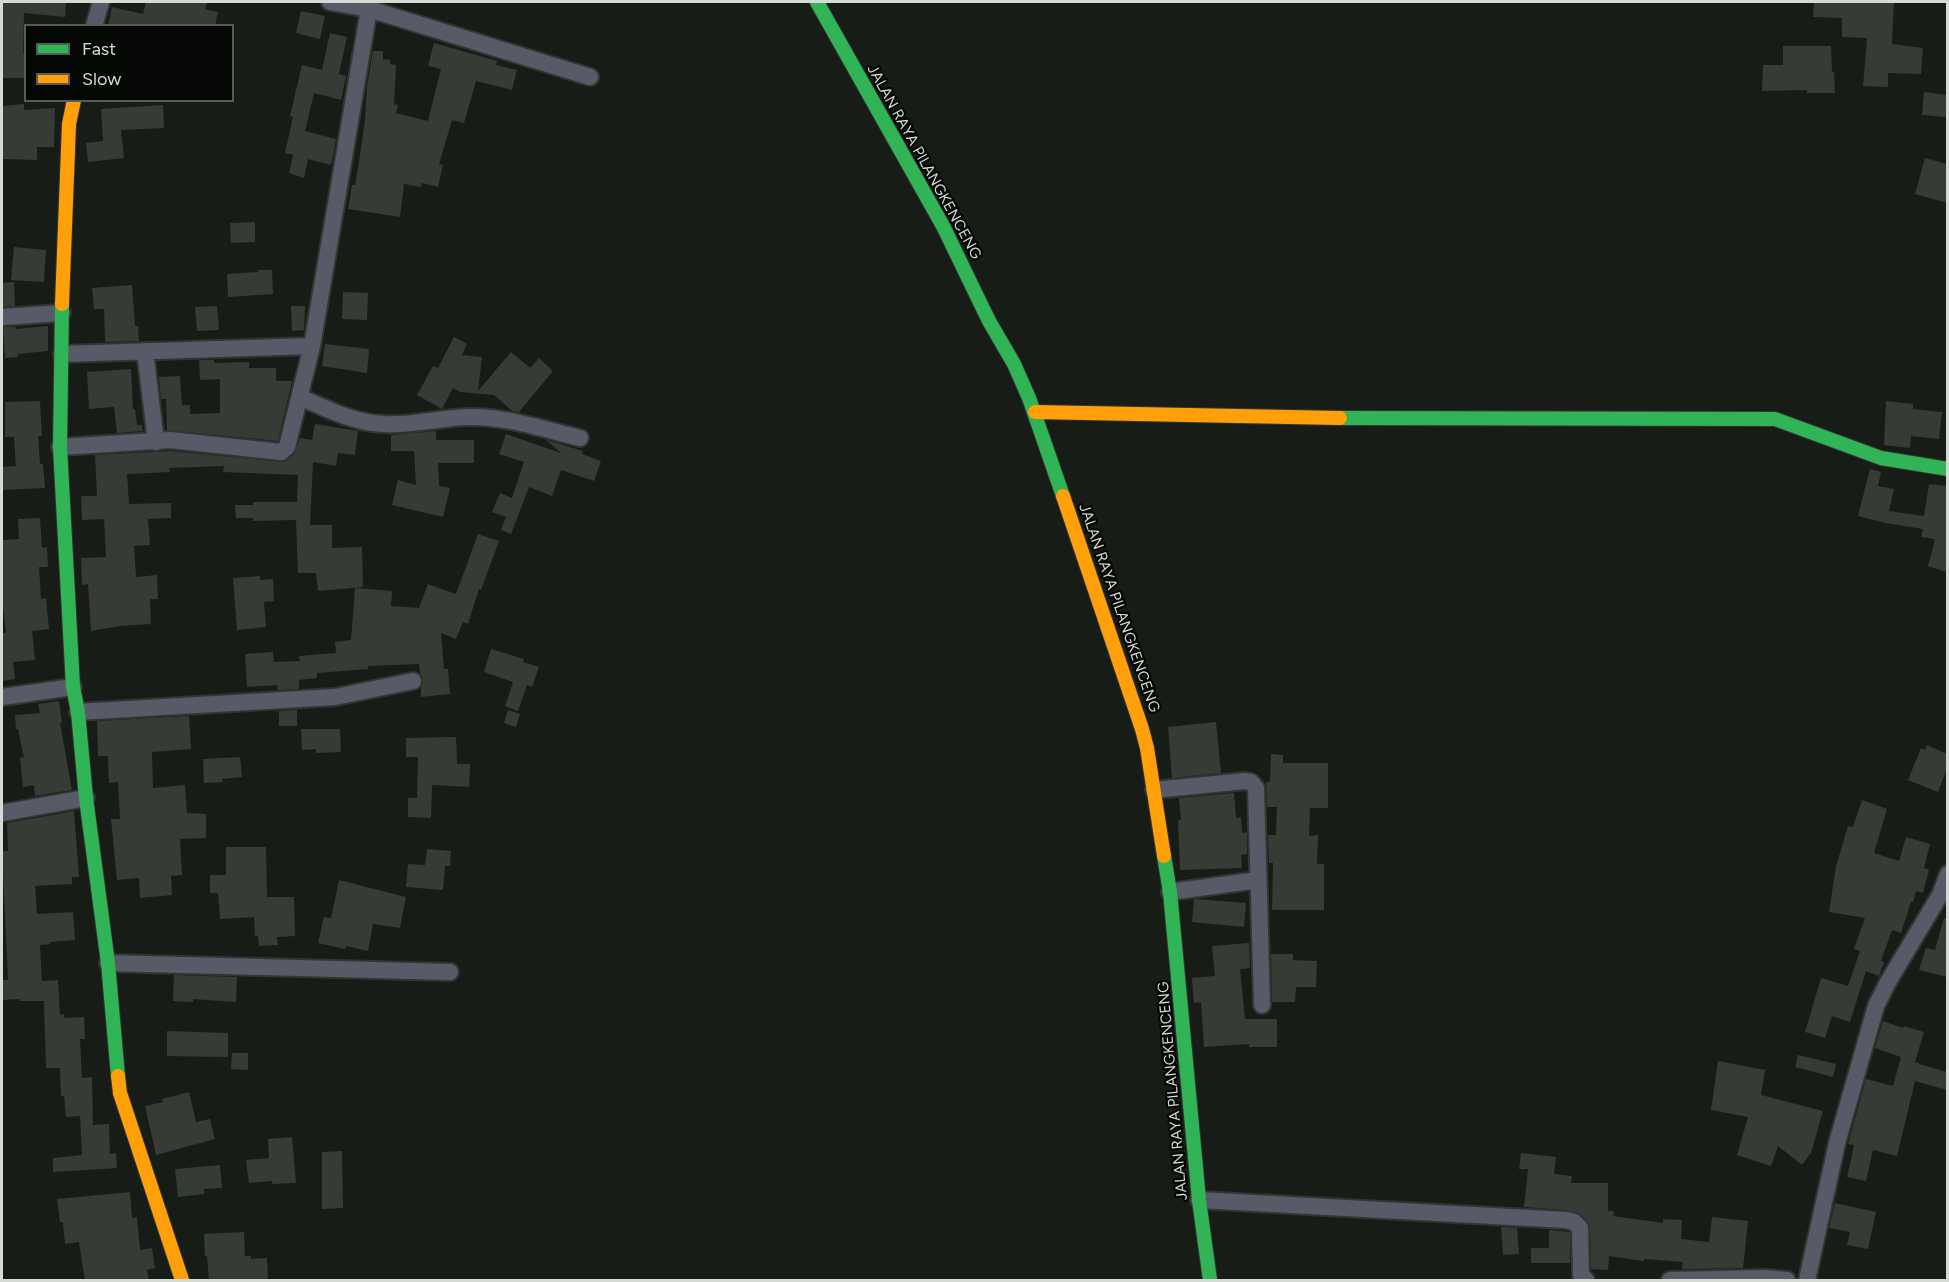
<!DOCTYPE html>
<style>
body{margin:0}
#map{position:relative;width:1949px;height:1282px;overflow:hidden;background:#171c17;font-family:Figtree,sans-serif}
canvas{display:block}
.frame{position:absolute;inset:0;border:3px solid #d5dad4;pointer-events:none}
.legend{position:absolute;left:24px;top:24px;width:210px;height:78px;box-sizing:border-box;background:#040704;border:2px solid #585b57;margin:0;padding:8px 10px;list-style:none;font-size:18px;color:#d5dad4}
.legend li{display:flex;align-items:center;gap:12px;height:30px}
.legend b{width:30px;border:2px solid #585b57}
</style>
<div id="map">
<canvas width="1949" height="1282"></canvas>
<div class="frame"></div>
<ul class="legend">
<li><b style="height:8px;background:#30b455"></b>Fast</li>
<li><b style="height:8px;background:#ff9f0a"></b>Slow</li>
</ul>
</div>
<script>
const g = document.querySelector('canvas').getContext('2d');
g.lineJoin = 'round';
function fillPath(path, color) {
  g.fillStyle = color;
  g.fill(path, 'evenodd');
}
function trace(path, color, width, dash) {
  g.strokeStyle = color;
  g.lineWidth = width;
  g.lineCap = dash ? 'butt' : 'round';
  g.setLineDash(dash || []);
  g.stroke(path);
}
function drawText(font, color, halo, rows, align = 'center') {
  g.font = font + ' Figtree,sans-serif';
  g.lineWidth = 4.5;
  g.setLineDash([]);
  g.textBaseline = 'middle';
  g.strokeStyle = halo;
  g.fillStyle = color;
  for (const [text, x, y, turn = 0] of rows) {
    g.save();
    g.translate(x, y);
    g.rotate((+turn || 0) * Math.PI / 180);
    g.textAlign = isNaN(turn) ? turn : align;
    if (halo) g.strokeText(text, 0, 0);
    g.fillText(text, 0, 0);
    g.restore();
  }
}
fillPath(new Path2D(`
 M 2,2 L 66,2 L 65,17 L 24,13 L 23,53 L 26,53 L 26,78 L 2,78 Z
 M 146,2 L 207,2 L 205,9 L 218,12 L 215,26 L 108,26 L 112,7 L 143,14 Z
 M 1814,2 L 1894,2 L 1892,44 L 1923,48 L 1921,74 L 1888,73 L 1888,87 L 1863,86 L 1867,38 L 1842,37 L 1842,18 L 1813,17 Z
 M 301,11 L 325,16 L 320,39 L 296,33 Z
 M 330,33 L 347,37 L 339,74 L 346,76 L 341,100 L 314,93 L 305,131 L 336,139 L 335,145 L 331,165 L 308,159 L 304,178 L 289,173 L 293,155 L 285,153 L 293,117 L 290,116 L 302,65 L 322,70 Z
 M 434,43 L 497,61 L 496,65 L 517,70 L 512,90 L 476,81 L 464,123 L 452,120 L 439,164 L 443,165 L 438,187 L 422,183 L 421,187 L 404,184 L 400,217 L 348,209 L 352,185 L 355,185 L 359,162 L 365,120 L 367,86 L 373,51 L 383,51 L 383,59 L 390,60 L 390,64 L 396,65 L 394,104 L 398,105 L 396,113 L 428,121 L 441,69 L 428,66 Z
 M 1783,46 L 1831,46 L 1832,72 L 1834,72 L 1835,93 L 1807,93 L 1807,90 L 1762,91 L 1763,65 L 1783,65 Z
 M 1924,92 L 1947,95 L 1947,117 L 1922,115 Z
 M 24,104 L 24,110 L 55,108 L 54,147 L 37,147 L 37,160 L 2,159 L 2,106 Z
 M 163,105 L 164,128 L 121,130 L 124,158 L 88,162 L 86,143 L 103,141 L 101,109 Z
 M 1925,158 L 1947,164 L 1947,203 L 1915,194 Z
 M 255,222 L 255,242 L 231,243 L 230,223 Z
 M 14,247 L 46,250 L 44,282 L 11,280 Z
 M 258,270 L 272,270 L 273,294 L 228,297 L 227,274 L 258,272 Z
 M 14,282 L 15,306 L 2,307 L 2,283 Z
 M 132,285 L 135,326 L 138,326 L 139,341 L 105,342 L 104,309 L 94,309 L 92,288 Z
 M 343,292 L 368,293 L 367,320 L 342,319 Z
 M 217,306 L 219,330 L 197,331 L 195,307 Z
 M 291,306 L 305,306 L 304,330 L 292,331 Z
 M 48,326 L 48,351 L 18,354 L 18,357 L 5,358 L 3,327 L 15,327 L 16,329 Z
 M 454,337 L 467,344 L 462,355 L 482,357 L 478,391 L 511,352 L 530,368 L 539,358 L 553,371 L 519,412 L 512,411 L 494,395 L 460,392 L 453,388 L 442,409 L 417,395 L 433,366 L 438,368 Z
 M 325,344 L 369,349 L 367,373 L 322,366 Z
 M 199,360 L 214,360 L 214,363 L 249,362 L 249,368 L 276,368 L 276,381 L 292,381 L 278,441 L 167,430 L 166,399 L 161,399 L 159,377 L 180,376 L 182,405 L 190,405 L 190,414 L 220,413 L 220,379 L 200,380 Z
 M 131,369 L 133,409 L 135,409 L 137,425 L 142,425 L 143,431 L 117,433 L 114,407 L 89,409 L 87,372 Z
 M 40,401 L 42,436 L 38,436 L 40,464 L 43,464 L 45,488 L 2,490 L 2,467 L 16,466 L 14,437 L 5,437 L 5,402 Z
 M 1886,401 L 1913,404 L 1913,409 L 1942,412 L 1939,439 L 1911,436 L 1910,448 L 1884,445 Z
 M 315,424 L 358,431 L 355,455 L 338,453 L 336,466 L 313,462 L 310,525 L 332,525 L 332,548 L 362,547 L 363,587 L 318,591 L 316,573 L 298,573 L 296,520 L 253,521 L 253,518 L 236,518 L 235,505 L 253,505 L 253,502 L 297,502 L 298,475 L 223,472 L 224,466 L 169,468 L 170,472 L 127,474 L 129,504 L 171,503 L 171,518 L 148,519 L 150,545 L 134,546 L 136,577 L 157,575 L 158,599 L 150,599 L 151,624 L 120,626 L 91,631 L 88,584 L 82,585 L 81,558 L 106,557 L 104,519 L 82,520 L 81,496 L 97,496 L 95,455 L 170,451 L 284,462 L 294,455 L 300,438 L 312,440 Z
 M 436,431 L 436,440 L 474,440 L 474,463 L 438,463 L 439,486 L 450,488 L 443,517 L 392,505 L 398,480 L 416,485 L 414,451 L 391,451 L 391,435 Z
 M 506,434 L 561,453 L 546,440 L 560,444 L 583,451 L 582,454 L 601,461 L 594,481 L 561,470 L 552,496 L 529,487 L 511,534 L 501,530 L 506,517 L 492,512 L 500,493 L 512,498 L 524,462 L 499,454 Z
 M 1870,469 L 1881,472 L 1878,486 L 1894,489 L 1889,511 L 1924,516 L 1929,484 L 1947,486 L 1947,572 L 1928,566 L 1935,539 L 1921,537 L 1923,529 L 1886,523 L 1858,516 Z
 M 40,518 L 42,548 L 47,547 L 48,567 L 39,567 L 41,599 L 46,598 L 49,629 L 32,631 L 35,660 L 13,662 L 15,679 L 2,681 L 2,633 L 6,633 L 2,596 L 2,540 L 19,539 L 18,519 Z
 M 478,534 L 499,541 L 481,590 L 479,589 L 468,624 L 463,622 L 456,639 L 441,633 L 444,669 L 448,669 L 450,694 L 421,697 L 421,688 L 423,679 L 420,673 L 419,664 L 368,666 L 368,669 L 317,673 L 317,678 L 299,680 L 299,689 L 278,690 L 277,685 L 247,687 L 245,654 L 273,652 L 274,662 L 300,661 L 299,656 L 336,653 L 335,642 L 351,640 L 355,588 L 392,591 L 391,606 L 419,608 L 428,584 L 456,594 Z
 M 260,576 L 260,580 L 273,579 L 274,601 L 264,602 L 266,627 L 237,630 L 233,578 Z
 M 491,649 L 524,659 L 523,662 L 539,667 L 532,687 L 527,685 L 518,711 L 505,706 L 513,682 L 484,672 Z
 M 59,701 L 62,723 L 60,723 L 72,790 L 35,796 L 34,785 L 23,787 L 20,758 L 24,757 L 18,729 L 16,729 L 15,715 L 40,713 L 38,704 Z
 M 297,710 L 297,726 L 279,726 L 279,711 Z
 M 508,710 L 520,714 L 516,727 L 504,723 Z
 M 189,716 L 191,749 L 152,752 L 153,788 L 185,785 L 187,813 L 206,814 L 206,838 L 180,839 L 182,875 L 171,876 L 172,895 L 140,898 L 139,878 L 117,880 L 111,819 L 120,819 L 118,782 L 109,783 L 108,756 L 98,756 L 97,721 Z
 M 1216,722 L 1221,773 L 1172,778 L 1168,727 Z
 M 301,729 L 340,729 L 341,752 L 316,753 L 316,749 L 302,750 Z
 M 456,737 L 457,764 L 470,764 L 469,787 L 432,785 L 431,818 L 408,817 L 408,798 L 417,798 L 418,757 L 406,757 L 406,738 Z
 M 1927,745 L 1947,754 L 1947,768 L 1938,792 L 1908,780 L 1921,748 L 1925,750 Z
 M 1271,754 L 1283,755 L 1283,763 L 1328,763 L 1328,808 L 1310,808 L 1309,836 L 1318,835 L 1317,864 L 1324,864 L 1324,910 L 1272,910 L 1273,863 L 1269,863 L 1268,835 L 1276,835 L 1277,807 L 1267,807 L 1266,782 L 1270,782 Z
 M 240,757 L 242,777 L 222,779 L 223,782 L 204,783 L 203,759 Z
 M 1234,793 L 1236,818 L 1241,817 L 1242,833 L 1247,832 L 1247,854 L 1241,855 L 1242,868 L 1180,870 L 1178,820 L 1181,820 L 1179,798 Z
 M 1862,800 L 1887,809 L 1874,853 L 1899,861 L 1906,837 L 1930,844 L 1924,868 L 1929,870 L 1923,893 L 1916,891 L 1913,902 L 1911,902 L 1901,933 L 1892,930 L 1881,961 L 1884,962 L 1879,976 L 1866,971 L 1850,1022 L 1832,1016 L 1825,1038 L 1805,1032 L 1821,978 L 1848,986 L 1860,951 L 1854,949 L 1865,918 L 1829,912 L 1836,866 L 1848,826 L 1853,827 Z
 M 74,811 L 79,877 L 72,877 L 72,884 L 35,886 L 37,914 L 73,912 L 75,940 L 50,942 L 50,944 L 40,945 L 42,981 L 58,980 L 60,1015 L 64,1014 L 64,1018 L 84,1017 L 85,1039 L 80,1039 L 82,1078 L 92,1077 L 93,1125 L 109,1124 L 110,1154 L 116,1153 L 117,1168 L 53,1172 L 53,1158 L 82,1155 L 80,1116 L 66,1117 L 64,1096 L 61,1096 L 60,1068 L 46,1068 L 44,1001 L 20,1001 L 20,999 L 2,1000 L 2,980 L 8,980 L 2,851 L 8,851 L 7,823 Z
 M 226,847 L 266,847 L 267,897 L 294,897 L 295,936 L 277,937 L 278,945 L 259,946 L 258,936 L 255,936 L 254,917 L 220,919 L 218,893 L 210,893 L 210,875 L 226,875 Z
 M 427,849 L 451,851 L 450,866 L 445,866 L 443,890 L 406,887 L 408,864 L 425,865 Z
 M 339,880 L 406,897 L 400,928 L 373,924 L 368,951 L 346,946 L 345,949 L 318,943 L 324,917 L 331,918 Z
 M 1194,899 L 1246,903 L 1244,927 L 1192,922 Z
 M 1944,918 L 1947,918 L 1947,977 L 1919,970 L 1926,948 L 1935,950 Z
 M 1249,943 L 1250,968 L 1240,969 L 1245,1019 L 1277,1019 L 1277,1047 L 1249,1047 L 1249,1044 L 1204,1047 L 1201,1002 L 1194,1003 L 1192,978 L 1215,976 L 1212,946 Z
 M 1271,954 L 1293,954 L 1293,960 L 1317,961 L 1316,987 L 1296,987 L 1295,1002 L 1272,1002 Z
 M 174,975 L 237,977 L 236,1002 L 193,999 L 193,1002 L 173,1001 Z
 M 1883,1021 L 1903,1028 L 1904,1026 L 1924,1032 L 1915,1062 L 1919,1063 L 1919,1064 L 1947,1072 L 1947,1090 L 1915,1081 L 1897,1156 L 1873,1150 L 1866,1181 L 1847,1177 L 1854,1145 L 1848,1144 L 1866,1079 L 1893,1086 L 1901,1057 L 1875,1048 Z
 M 167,1031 L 228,1033 L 228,1057 L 167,1056 Z
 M 232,1053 L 248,1053 L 248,1070 L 231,1069 Z
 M 1798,1055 L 1836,1064 L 1833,1077 L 1795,1067 Z
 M 1718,1061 L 1765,1070 L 1761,1095 L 1823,1111 L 1811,1153 L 1802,1165 L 1778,1146 L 1771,1166 L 1737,1155 L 1748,1117 L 1711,1110 Z
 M 189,1092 L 196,1122 L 210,1119 L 215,1139 L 156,1155 L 145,1106 L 163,1102 L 162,1099 Z
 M 292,1137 L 296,1183 L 272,1184 L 272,1181 L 249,1183 L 246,1160 L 269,1158 L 268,1139 Z
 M 342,1151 L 343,1208 L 322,1209 L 322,1152 Z
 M 1521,1153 L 1556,1157 L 1554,1174 L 1572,1176 L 1571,1183 L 1608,1183 L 1608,1211 L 1614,1211 L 1613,1216 L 1663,1223 L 1663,1219 L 1682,1220 L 1681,1239 L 1709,1242 L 1712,1217 L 1748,1221 L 1743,1268 L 1682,1269 L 1683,1262 L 1644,1259 L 1644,1261 L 1609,1256 L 1608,1270 L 1591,1269 L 1590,1228 L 1587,1221 L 1581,1215 L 1567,1210 L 1524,1207 L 1528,1169 L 1519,1169 Z
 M 220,1165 L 222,1188 L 204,1189 L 204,1194 L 178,1197 L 175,1169 Z
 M 130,1192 L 132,1218 L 137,1217 L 140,1250 L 152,1248 L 155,1268 L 147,1270 L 149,1281 L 117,1281 L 117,1279 L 85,1281 L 79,1242 L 65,1244 L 63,1222 L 60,1222 L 57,1199 Z
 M 1835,1203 L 1876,1212 L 1868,1249 L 1847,1245 L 1850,1232 L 1829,1228 Z
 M 1501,1227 L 1517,1228 L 1519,1254 L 1503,1255 Z
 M 1549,1230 L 1570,1232 L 1570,1263 L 1531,1263 L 1531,1248 L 1549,1248 Z
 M 244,1232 L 245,1256 L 251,1256 L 251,1259 L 267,1258 L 268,1280 L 209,1281 L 207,1256 L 205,1256 L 204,1234 Z`), '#373b36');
const street = new Path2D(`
 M 369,9 L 590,77
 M 94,26 L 101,2
 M 2,317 L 62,313
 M 312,346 L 369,9 L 330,2
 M 145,351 L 156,442
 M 300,397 C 327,409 354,423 384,424 C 411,426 439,418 467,417 C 505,416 543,429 580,438
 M 60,447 L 170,440 L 281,452 L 287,447 L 312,346 L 62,354
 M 2,697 L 73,687
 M 78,712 L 335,697 L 413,681
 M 1154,790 L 1245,781 L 1251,782 L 1256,788 L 1262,1005
 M 2,813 L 86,798
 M 1170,892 L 1258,880
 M 108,963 L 450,972
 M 1199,1200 L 1566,1220 L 1574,1222 L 1580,1228 L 1581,1275 L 1586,1280
 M 1670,1280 L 1765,1278 L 1787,1280
 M 1807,1280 L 1837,1143 L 1876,1006 L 1888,982 L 1940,895 L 1948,874`);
const fast = new Path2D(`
 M 817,2 L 943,226 L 989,321 L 1014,364 L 1029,398 L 1063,496
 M 62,304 L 60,447 L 73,687 L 78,712 L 86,798 L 108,963 L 118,1076
 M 1340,418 L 1775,419 L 1881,458 L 1948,469
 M 1164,856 L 1170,892 L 1199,1200 L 1210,1280`);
const slow = new Path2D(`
 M 62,304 L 69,124 L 74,100
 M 1035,412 L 1340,418
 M 1063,496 L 1142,729 L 1147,748 L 1164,856
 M 118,1076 L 120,1093 L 182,1280`);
trace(street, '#323632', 20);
trace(fast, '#323632', 16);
trace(slow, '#323632', 16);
trace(street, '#585a68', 16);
trace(fast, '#30b455', 14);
trace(slow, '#ff9f0a', 14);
drawText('15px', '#d5dad4', '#040704', [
 ["JALAN RAYA PILANGKENCENG",924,162,61],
 ["JALAN RAYA PILANGKENCENG",1119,608,71],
 ["JALAN RAYA PILANGKENCENG",1173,1091,-95]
]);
</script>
